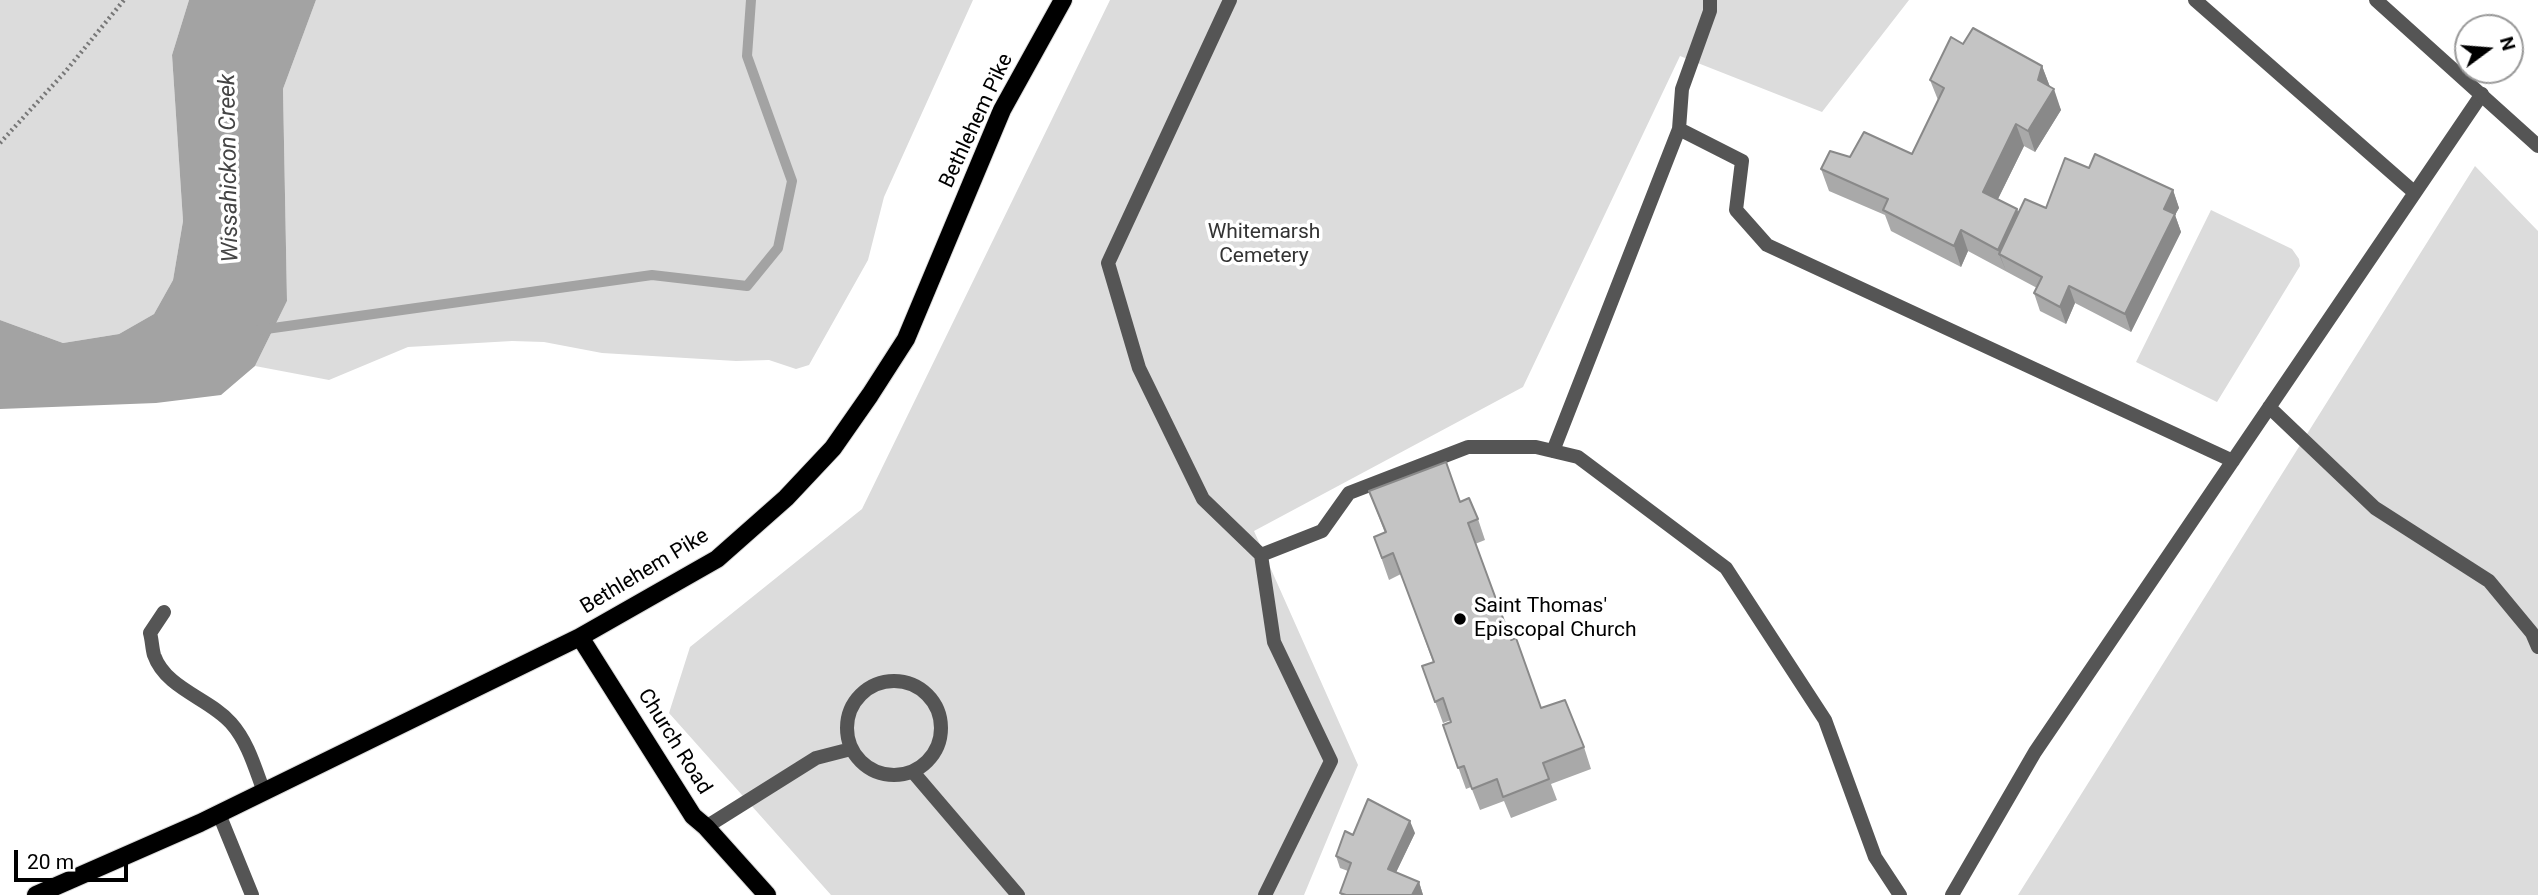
<!DOCTYPE html>
<style>
body{margin:0}
#map{position:relative;width:2538px;height:895px;overflow:hidden;background:#fff;font-family:Roboto,sans-serif}
canvas{display:block}
.north{position:absolute;left:2454px;top:14px;width:70px;height:70px;box-sizing:border-box;background:#fff;border:2px solid #999;border-radius:50%;rotate:74deg;font-size:19px;font-weight:700;line-height:28px;text-align:center;color:#000}
.north::after{content:'';display:block;margin:auto;width:24px;height:32px;background:#000;clip-path:polygon(50% 0,100% 100%,50% 72%,0 100%)}
.scale{position:absolute;left:14px;top:850px;width:114px;height:32px;box-sizing:border-box;border:4px solid #000;border-top:0;padding-left:9px;font-size:21px;line-height:24px;white-space:nowrap;color:#000;-webkit-text-stroke:5px #fff;paint-order:stroke}
</style>
<div id="map">
<canvas width="2538" height="895"></canvas>
<div class="north">N</div>
<div class="scale">20 m</div>
</div>
<script>
const g = document.querySelector('canvas').getContext('2d');
g.lineJoin = 'round';
function fillPath(path, color) {
  g.fillStyle = color;
  g.fill(path, 'evenodd');
}
function trace(path, color, width, dash) {
  g.strokeStyle = color;
  g.lineWidth = width;
  g.lineCap = dash ? 'butt' : 'round';
  g.setLineDash(dash || []);
  g.stroke(path);
}
function drawText(font, color, halo, rows, align = 'center') {
  g.font = font + ' Roboto,sans-serif';
  g.lineWidth = 7;
  g.setLineDash([]);
  g.textBaseline = 'middle';
  g.strokeStyle = halo;
  g.fillStyle = color;
  for (const [text, x, y, turn = 0] of rows) {
    g.save();
    g.translate(x, y);
    g.rotate((+turn || 0) * Math.PI / 180);
    g.textAlign = isNaN(turn) ? turn : align;
    if (halo) g.strokeText(text, 0, 0);
    g.fillText(text, 0, 0);
    g.restore();
  }
}
fillPath(new Path2D(`
 M 0,0 L 189,0 L 172,55 L 183,221 L 173,280 L 154,314 L 119,334 L 63,343 L 0,320 Z
 M 316,0 L 973,0 L 884,197 L 868,260 L 809,365 L 796,369 L 769,360 L 736,361 L 602,353 L 544,342 L 512,341 L 408,347 L 329,380 L 255,366 L 287,301 L 283,89 Z
 M 1110,0 L 1909,0 L 1822,112 L 1680,56 L 1523,387 L 1254,531 L 1358,765 L 1304,895 L 831,895 L 669,713 L 690,647 L 862,509 Z
 M 2475,166 L 2538,231 L 2538,895 L 2018,895 Z
 M 2211,210 L 2292,249 L 2299,259 L 2300,266 L 2217,402 L 2136,362 Z`), '#dcdcdc');
fillPath(new Path2D(`
 M 189,0 L 316,0 L 283,89 L 287,301 L 255,366 L 221,395 L 156,403 L 0,409 L 0,320 L 63,343 L 119,334 L 154,314 L 173,280 L 183,221 L 172,55 Z`), '#a3a3a3');
trace(new Path2D(`
 M 259,330 L 652,275 L 747,286 L 778,248 L 792,181 L 747,56 L 751,0`), '#a3a3a3', 10);
const primary = new Path2D(`
 M 580,637 L 693,816 L 706,827 L 767,895
 M 36,895 L 200,823 L 580,637 L 717,559 L 786,498 L 833,448 L 870,395 L 906,339 L 1002,110 L 1063,0`);
trace(primary, '#dbdbdb', 20);
trace(new Path2D(`
 M 0,143 L 65,72 L 124,0`), '#777', 4.5, [2, 3.5]);
trace(new Path2D(`
 M 1230,0 L 1108,263 L 1139,368 L 1203,499 L 1261,555 L 1322,531 L 1349,493 L 1468,447 L 1536,447 L 1578,457 L 1726,568 L 1825,720 L 1875,857 L 1900,895
 M 1710,0 L 1710,11 L 1682,89 L 1679,129 L 1742,161 L 1736,210 L 1767,245 L 2233,461
 M 2195,0 L 2415,193
 M 2269,407 L 2375,508 L 2489,581 L 2532,633 L 2538,647
 M 1553,451 L 1679,129
 M 1261,555 L 1274,642 L 1331,761 L 1265,895
 M 164,612 L 150,633 C 152,640 152,648 154,655 C 166,689 209,698 231,723 C 248,742 255,768 264,792
 M847 728a47 47 0 1 1 94 0a47 47 0 1 1-94 0Z
 M 913,772 L 1018,895
 M 219,814 L 252,895
 M 706,827 L 816,758 L 851,749
 M 1952,895 L 2035,752 L 2482,94`), '#555', 14);
trace(new Path2D(`
 M 2376,0 L 2538,146`), '#555', 14);
trace(primary, '#000', 18);
fillPath(new Path2D(`
 M 1963,44 L 2042,66 L 2050,87 L 2061,110 L 2035,152 L 2024,146 L 1998,199 L 2018,213 L 2046,208 L 2089,168 L 2173,190 L 2179,208 L 2175,215 L 2181,232 L 2131,332 L 2075,303 L 2066,324 L 2040,311 L 2034,293 L 2037,288 L 1968,251 L 1961,267 L 1891,231 L 1885,215 L 1829,191 L 1821,169 L 1850,157 L 1912,154 L 1938,100 L 1930,80 Z
 M 1369,491 L 1460,502 L 1478,519 L 1485,540 L 1475,544 L 1511,640 L 1541,708 L 1584,747 L 1591,769 L 1551,784 L 1557,800 L 1511,818 L 1504,801 L 1480,810 L 1471,787 L 1466,789 L 1443,725 L 1451,722 L 1451,720 L 1443,723 L 1422,666 L 1433,662 L 1401,574 L 1389,580 L 1374,537 L 1385,533 Z
 M 1415,833 L 1396,872 L 1419,882 L 1423,895 L 1341,895 L 1340,893 L 1348,871 L 1340,868 L 1336,856 L 1353,835 Z`), '#a9a9a9');
fillPath(new Path2D(`
 M 2042,66 L 2050,87 L 2038,80 Z
 M 2054,89 L 2061,110 L 2035,152 L 2028,131 Z
 M 2016,124 L 2024,146 L 1991,213 L 1983,192 Z
 M 2173,190 L 2179,208 L 2175,215 L 2181,232 L 2131,332 L 2125,314 L 2164,209 Z
 M 2017,209 L 2025,230 L 1999,254 L 2006,271 L 1998,250 Z
 M 1961,230 L 1968,251 L 1961,267 L 1954,246 Z
 M 2069,286 L 2075,303 L 2066,324 L 2060,307 Z
 M 1410,821 L 1415,833 L 1392,881 L 1388,869 Z
 M 1419,882 L 1423,895 L 1412,895 Z`), '#898989');
const building = new Path2D(`
 M 1973,28 L 2042,66 L 2038,80 L 2054,89 L 2028,131 L 2016,124 L 1983,192 L 2017,209 L 1998,250 L 1961,230 L 1954,246 L 1883,210 L 1888,199 L 1821,169 L 1830,151 L 1850,157 L 1864,132 L 1912,154 L 1944,88 L 1930,80 L 1951,37 L 1963,44 Z
 M 2095,154 L 2173,190 L 2164,209 L 2175,214 L 2125,314 L 2069,286 L 2060,307 L 2034,293 L 2042,277 L 1999,254 L 2025,199 L 2046,208 L 2065,158 L 2089,168 Z
 M 1446,462 L 1460,502 L 1469,498 L 1478,519 L 1468,523 L 1511,640 L 1516,638 L 1541,708 L 1565,700 L 1584,747 L 1543,763 L 1549,779 L 1503,797 L 1497,779 L 1472,789 L 1464,766 L 1458,768 L 1443,725 L 1451,722 L 1443,698 L 1435,702 L 1422,666 L 1434,662 L 1393,553 L 1382,558 L 1374,537 L 1386,532 L 1369,491 Z
 M 1368,799 L 1410,821 L 1388,869 L 1419,882 L 1412,895 L 1346,895 L 1340,893 L 1351,863 L 1336,856 L 1345,831 L 1353,835 Z`);
fillPath(building, '#c4c4c4');
trace(building, '#898989', 2);
for (const [x, y, r, color] of [
 [1460,619,7,"#000"]
]) {
  const dot = new Path2D();
  dot.arc(x, y, r, 0, 2 * Math.PI);
  g.fillStyle = color;
  g.fill(dot);
  trace(dot, '#fff', 2.5);
}
drawText('21px', '#000', '#fff', [
 ["Bethlehem Pike",977,121,-65],
 ["Bethlehem Pike",645,572,-31],
 ["Church Road",674,742,58]
]);
drawText('21px', '#333', '#fff', [
 ["Whitemarsh",1264,233],
 ["Cemetery",1264,257]
]);
drawText('21px', '#000', '#fff', [
 ["Saint Thomas'",1474,607],
 ["Episcopal Church",1474,631]
], 'left');
drawText('italic 23px', '#444', '#fff', [
 ["Wissahickon Creek",230,168,-91]
]);
</script>
